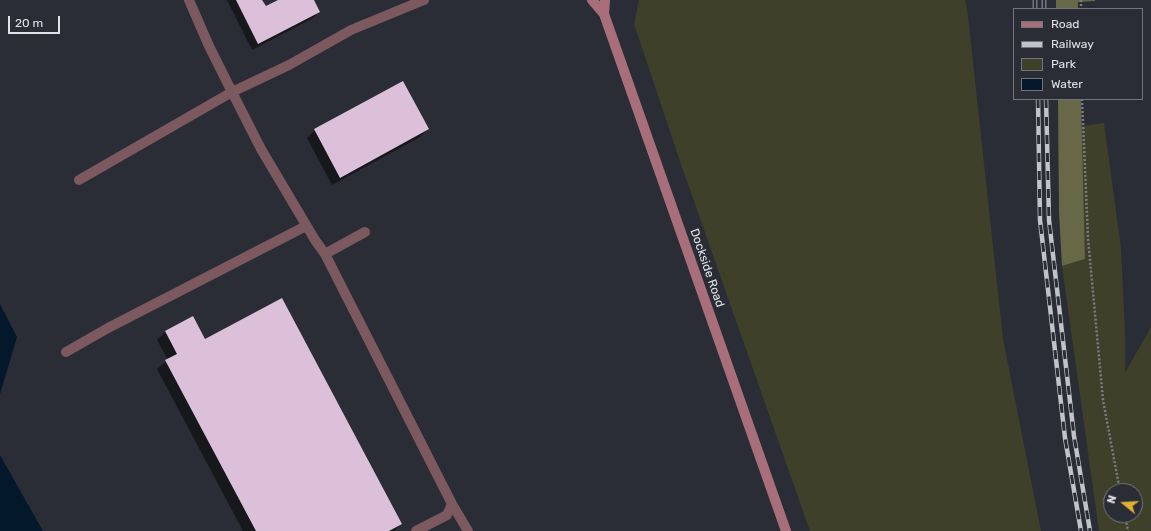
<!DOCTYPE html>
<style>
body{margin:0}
#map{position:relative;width:1151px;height:531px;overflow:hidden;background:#2a2d36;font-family:Rubik,sans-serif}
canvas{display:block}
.legend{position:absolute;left:1013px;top:8px;width:130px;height:92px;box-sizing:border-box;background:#2a2d36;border:1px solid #73757d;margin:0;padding:5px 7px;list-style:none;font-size:12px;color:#e0e2e8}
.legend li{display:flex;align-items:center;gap:8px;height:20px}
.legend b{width:20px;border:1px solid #73757d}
.north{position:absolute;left:1103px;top:483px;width:40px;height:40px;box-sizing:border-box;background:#2a2d36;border:1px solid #73757d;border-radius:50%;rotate:288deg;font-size:11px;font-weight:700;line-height:16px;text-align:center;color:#e0e2e8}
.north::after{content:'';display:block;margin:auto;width:14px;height:18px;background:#e0b034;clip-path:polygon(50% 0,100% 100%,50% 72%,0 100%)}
.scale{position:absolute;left:8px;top:16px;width:52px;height:18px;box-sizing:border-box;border:2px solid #e0e2e8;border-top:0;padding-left:5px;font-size:12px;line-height:14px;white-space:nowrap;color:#e0e2e8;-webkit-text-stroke:3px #2a2d36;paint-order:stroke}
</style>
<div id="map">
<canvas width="1151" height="531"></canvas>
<ul class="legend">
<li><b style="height:5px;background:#a86f7a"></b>Road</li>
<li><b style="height:5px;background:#c1c3c9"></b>Railway</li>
<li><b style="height:11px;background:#3f4029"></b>Park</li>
<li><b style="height:11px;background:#04182b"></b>Water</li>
</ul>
<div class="north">N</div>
<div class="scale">20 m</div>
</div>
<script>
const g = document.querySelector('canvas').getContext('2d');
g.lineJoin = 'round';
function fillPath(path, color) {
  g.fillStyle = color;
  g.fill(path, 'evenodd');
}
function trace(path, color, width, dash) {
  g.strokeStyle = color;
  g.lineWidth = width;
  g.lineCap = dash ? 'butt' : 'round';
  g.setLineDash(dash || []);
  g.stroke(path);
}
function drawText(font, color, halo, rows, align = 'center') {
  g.font = font + ' Rubik,sans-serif';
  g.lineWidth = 4;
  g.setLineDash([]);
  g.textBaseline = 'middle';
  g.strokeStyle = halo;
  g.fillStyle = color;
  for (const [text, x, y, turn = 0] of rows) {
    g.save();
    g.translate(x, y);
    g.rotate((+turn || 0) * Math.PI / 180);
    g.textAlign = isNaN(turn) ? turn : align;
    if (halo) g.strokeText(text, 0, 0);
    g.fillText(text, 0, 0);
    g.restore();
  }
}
fillPath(new Path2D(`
 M 639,0 L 965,0 L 968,16 L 1003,339 L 1041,531 L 810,531 L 683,170 L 634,24 Z
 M 1104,123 L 1121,248 L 1125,332 L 1125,373 L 1151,327 L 1151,531 L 1099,531 L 1062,266 L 1085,259 L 1081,126 ZM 1111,491 L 1135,491 L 1135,515 L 1111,515 Z`), '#3f4029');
fillPath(new Path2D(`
 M 1056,0 L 1095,0 L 1095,1 L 1078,2 L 1078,9 L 1056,9 Z
 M 1058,99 L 1081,99 L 1085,259 L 1062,266 L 1059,212 Z`), '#666848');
fillPath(new Path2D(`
 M 0,304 L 17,337 L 0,394 Z
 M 0,455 L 43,531 L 0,531 Z`), '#04182b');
fillPath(new Path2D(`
 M 227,0 L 261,0 L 265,8 L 281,0 L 313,0 L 319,12 L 313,18 L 252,50 Z
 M 428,129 L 420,137 L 332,185 L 307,138 L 315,130 Z
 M 193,317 L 205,340 L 401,524 L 394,531 L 243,531 L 157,369 L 168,360 L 157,340 L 165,332 Z`), '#0007');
fillPath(new Path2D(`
 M 236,0 L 262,0 L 266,6 L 278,0 L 314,0 L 320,12 L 258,44 Z
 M 403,81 L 429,129 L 340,178 L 314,129 Z
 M 282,298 L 402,524 L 389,531 L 256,531 L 165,360 L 177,354 L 165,331 L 193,316 L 205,339 Z`), '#dcc0da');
trace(new Path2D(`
 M 1081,0 L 1081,9
 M 1082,99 L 1088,238 L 1103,400 L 1120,491
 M 1125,515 L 1128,531`), '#7b7d85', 2.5, [2, 2]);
trace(new Path2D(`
 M 189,0 L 209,46 L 232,92 L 289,65 L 351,30 L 424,0
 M 79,180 L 232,92 L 261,149 L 315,240 L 325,254 L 365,232
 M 325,254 L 452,504 L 447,515 L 416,531
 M 66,352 L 108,328 L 306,226
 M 452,504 L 468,531`), '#7c585f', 10);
trace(new Path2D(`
 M 592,0 L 604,14
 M 605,0 L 604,14 L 786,531`), '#a86f7a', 10);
const rail = new Path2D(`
 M 1035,0 L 1035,9
 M 1044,0 L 1044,9
 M 1038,99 L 1040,220 L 1065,438 L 1081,531
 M 1046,99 L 1049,220 L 1074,436 L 1090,531`);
trace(rail, '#c1c3c9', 4.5);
trace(rail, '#2a2d36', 3, [9]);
drawText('12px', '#e0e2e8', '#2a2d36', [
 ["Dockside Road",707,268,71]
]);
</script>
